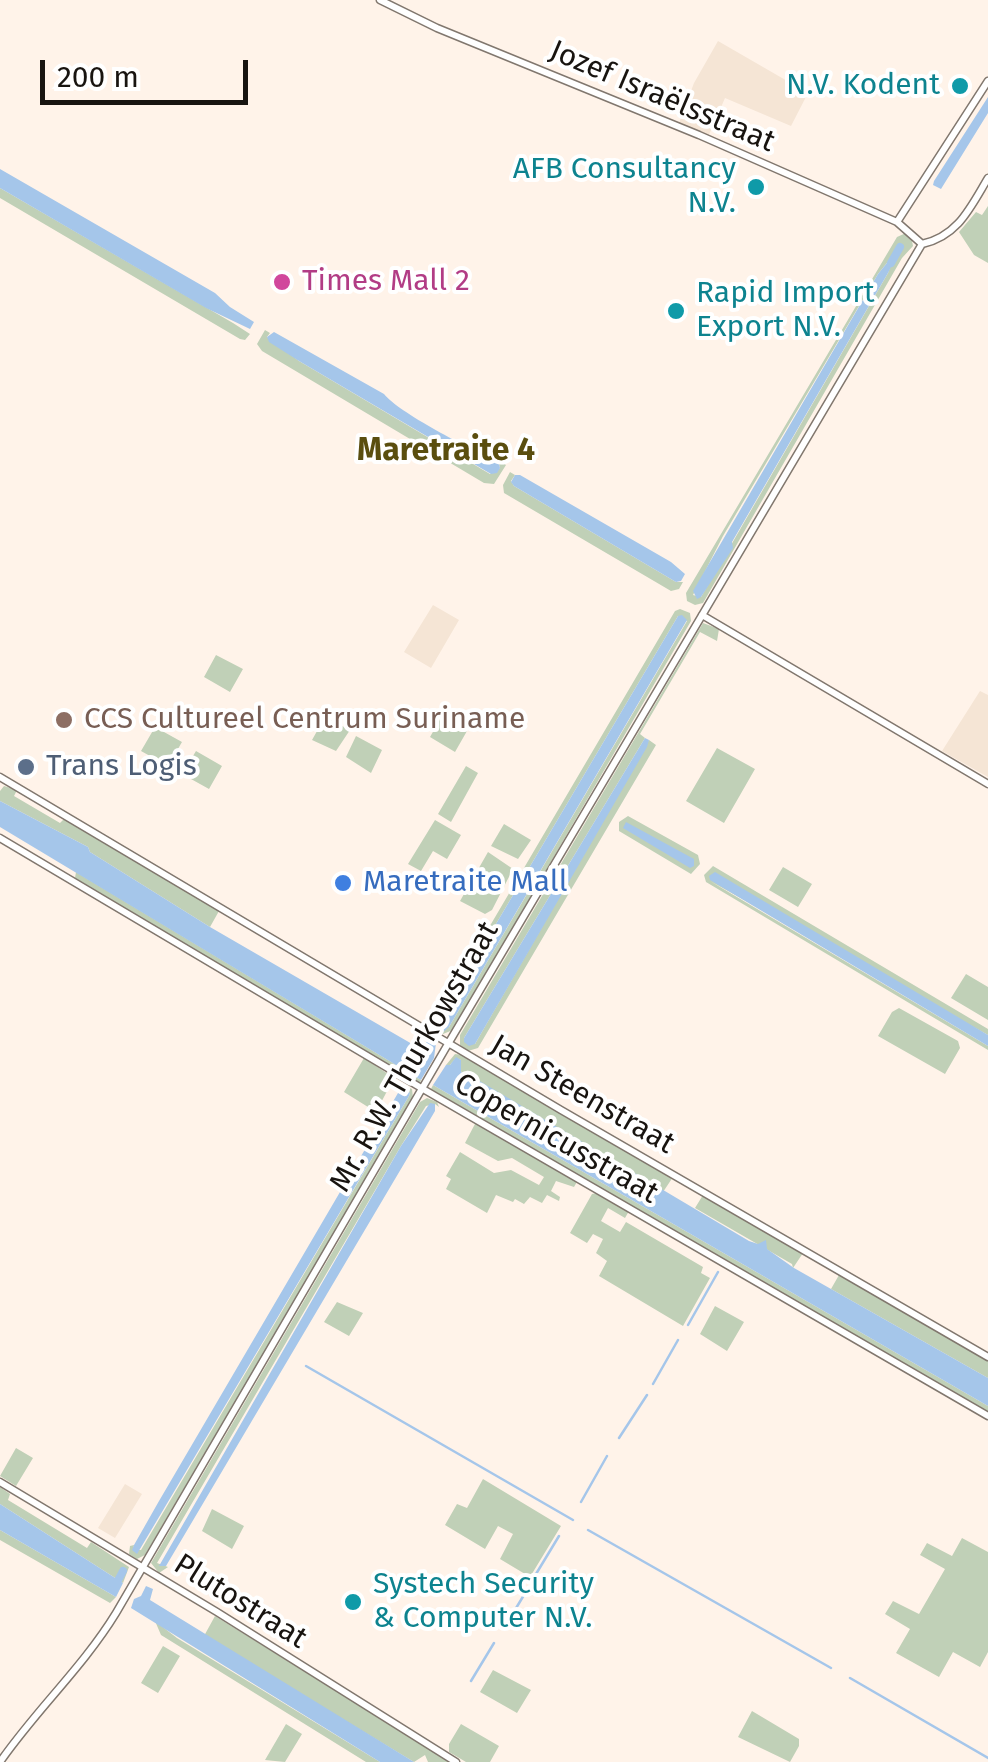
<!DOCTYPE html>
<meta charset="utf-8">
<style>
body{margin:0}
#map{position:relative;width:988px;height:1762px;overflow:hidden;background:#fff3e9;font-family:"Fira Sans",sans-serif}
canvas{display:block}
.scale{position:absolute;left:40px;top:60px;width:208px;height:45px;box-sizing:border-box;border:5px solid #181410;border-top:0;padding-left:12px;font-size:30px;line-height:35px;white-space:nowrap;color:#181410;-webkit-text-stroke:8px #fff;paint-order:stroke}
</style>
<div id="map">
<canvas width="988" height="1762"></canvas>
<div class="scale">200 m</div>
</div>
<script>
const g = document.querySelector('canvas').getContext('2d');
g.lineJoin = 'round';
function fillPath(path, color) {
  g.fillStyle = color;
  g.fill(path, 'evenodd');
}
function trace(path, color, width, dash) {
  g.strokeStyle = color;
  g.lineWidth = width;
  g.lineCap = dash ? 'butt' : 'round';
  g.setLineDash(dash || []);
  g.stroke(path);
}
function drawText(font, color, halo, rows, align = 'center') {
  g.font = font + ' "Fira Sans",sans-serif';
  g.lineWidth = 8;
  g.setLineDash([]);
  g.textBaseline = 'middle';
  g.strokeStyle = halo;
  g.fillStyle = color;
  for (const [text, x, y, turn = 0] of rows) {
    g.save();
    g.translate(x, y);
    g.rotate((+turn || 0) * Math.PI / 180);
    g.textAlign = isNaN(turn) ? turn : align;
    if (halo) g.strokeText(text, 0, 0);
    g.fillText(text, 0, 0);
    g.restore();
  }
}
fillPath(new Path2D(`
 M 718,41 L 808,93 L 791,126 L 725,98 L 708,137 L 679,123 L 694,83 Z
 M 433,605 L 459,620 L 431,668 L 404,652 Z
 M 980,691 L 988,695 L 988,777 L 942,751 Z
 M 125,1484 L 142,1494 L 115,1538 L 98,1528 Z`), '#f5e5d5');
fillPath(new Path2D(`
 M 0,188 L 233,323 L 250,334 L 245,340 L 240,339 L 0,198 Z
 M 988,206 L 988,263 L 974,255 L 959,232 L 976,212 L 982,215 Z
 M 906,233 L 911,236 L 913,246 L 902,258 L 703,603 L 695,605 L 687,601 L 686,593 L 897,237 ZM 895,253 L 888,273 L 701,597 L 693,595 L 723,536 L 878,274 Z
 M 265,330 L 270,333 L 267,337 L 299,361 L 490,474 L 500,468 L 498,460 L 506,465 L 494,484 L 484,483 L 262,351 L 257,344 Z
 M 510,472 L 515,475 L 511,481 L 514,486 L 676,582 L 683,582 L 679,589 L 671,591 L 504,493 L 503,485 Z
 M 680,609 L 690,613 L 691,621 L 453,1030 L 443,1034 L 437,1032 L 434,1021 L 675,611 ZM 678,616 L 687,621 L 449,1027 L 438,1022 Z
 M 703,623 L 719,629 L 717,641 L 700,632 L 640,734 L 645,738 L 464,1038 L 475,1044 L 649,740 L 656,745 L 478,1048 L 468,1051 L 460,1045 L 460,1035 Z
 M 216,655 L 243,669 L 230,692 L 204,677 Z
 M 442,716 L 467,731 L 455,752 L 430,737 Z
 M 325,717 L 350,730 L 336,751 L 312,740 Z
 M 155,727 L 182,742 L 168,766 L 141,751 Z
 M 356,736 L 382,750 L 371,773 L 346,757 Z
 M 717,748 L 755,769 L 724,823 L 686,801 Z
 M 196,751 L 222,766 L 209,789 L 182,774 Z
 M 466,766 L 478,773 L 451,822 L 438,814 Z
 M 4,786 L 17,790 L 14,796 L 60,823 L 64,819 L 219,911 L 210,927 L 90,852 L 88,847 L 0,801 L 0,791 Z
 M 628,816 L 698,855 L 700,864 L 691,874 L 619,831 L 619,822 Z
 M 435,820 L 461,835 L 447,859 L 433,851 L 421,871 L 408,864 Z
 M 504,824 L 531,840 L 518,859 L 491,846 Z
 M 488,852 L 513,869 L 492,910 L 485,914 L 460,901 Z
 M 713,866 L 988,1029 L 988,1035 L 710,881 L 988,1046 L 988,1050 L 706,882 L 704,875 Z
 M 783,867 L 812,884 L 798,907 L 769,890 Z
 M 76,872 L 421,1080 L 420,1083 L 75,878 Z
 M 966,974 L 988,987 L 988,1020 L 951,998 Z
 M 899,1008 L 958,1041 L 960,1048 L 945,1074 L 878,1036 L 892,1012 Z
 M 455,1054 L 463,1055 L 673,1177 L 663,1192 L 460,1071 L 461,1060 L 456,1058 L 450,1065 L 446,1065 Z
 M 364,1058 L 394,1078 L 376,1112 L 344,1092 Z
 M 402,1085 L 412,1089 L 413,1098 L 145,1555 L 137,1559 L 129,1554 L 130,1546 L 134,1545 L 133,1550 L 141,1550 L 409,1096 L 410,1093 L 402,1090 L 396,1092 Z
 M 433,1085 L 988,1406 L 988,1413 L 431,1089 Z
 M 427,1098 L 437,1102 L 439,1107 L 435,1104 L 426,1106 L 401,1146 L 157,1563 L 168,1567 L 159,1573 L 151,1563 L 420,1102 Z
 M 476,1122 L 578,1180 L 574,1187 L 556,1181 L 551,1191 L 560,1197 L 559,1201 L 547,1195 L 542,1203 L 530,1197 L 524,1204 L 515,1199 L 513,1202 L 496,1195 L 487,1213 L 446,1189 L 451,1179 L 446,1176 L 460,1152 L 494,1173 L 511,1170 L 539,1185 L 544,1177 L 512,1158 L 498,1161 L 465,1143 Z
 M 597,1193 L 629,1211 L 625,1218 L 608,1208 L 601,1221 L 620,1232 L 626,1222 L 703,1267 L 701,1273 L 710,1278 L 683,1326 L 599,1276 L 607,1261 L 596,1253 L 603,1239 L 593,1234 L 587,1243 L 570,1233 L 592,1194 Z
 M 703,1195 L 803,1253 L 793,1268 L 792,1264 L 695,1208 Z
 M 839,1275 L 988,1360 L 988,1378 L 831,1289 Z
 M 337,1302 L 363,1313 L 349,1336 L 324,1322 Z
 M 715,1306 L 744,1322 L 727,1351 L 700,1334 Z
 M 16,1448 L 33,1458 L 16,1486 L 0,1476 Z
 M 483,1479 L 561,1526 L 530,1577 L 500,1559 L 513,1534 L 498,1526 L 485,1549 L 445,1525 L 457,1504 L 467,1508 Z
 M 0,1487 L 10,1494 L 8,1500 L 87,1548 L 91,1542 L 129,1567 L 123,1583 L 0,1504 Z
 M 212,1509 L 244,1526 L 232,1549 L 202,1531 Z
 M 0,1530 L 116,1597 L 110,1603 L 0,1540 Z
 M 962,1538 L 988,1552 L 988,1652 L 980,1667 L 953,1652 L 939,1677 L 896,1653 L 910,1629 L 885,1614 L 893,1601 L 919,1614 L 945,1569 L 920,1555 L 927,1543 L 952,1556 Z
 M 215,1616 L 451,1762 L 428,1762 L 425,1755 L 414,1762 L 204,1636 Z
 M 155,1621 L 177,1638 L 380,1762 L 366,1762 L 161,1635 Z
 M 163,1646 L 180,1656 L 158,1693 L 141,1683 Z
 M 493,1670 L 531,1690 L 517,1713 L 480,1692 Z
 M 752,1711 L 799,1739 L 799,1746 L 790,1762 L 738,1737 Z
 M 286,1724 L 302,1734 L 285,1762 L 265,1760 Z
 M 461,1724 L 499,1746 L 490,1762 L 466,1762 L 449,1752 L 449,1744 Z`), '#c0d0b7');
fillPath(new Path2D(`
 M 988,97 L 988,113 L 941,189 L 933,185 L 934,181 Z
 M 0,169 L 215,293 L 230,307 L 254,322 L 250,329 L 206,308 L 0,188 Z
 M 895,253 L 897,255 L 888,273 L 732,542 L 733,548 L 701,597 L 697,599 L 693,591 L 878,274 Z
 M 274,332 L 384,394 C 398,412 470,450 498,460 L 500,468 L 497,473 L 491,474 L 299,361 L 269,342 L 267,337 Z
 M 515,475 L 520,475 L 671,562 L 685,574 L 681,581 L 676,582 L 514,486 L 511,482 Z
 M 682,615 L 687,620 L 449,1027 L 443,1032 L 439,1029 L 438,1022 L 678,616 Z
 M 645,738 L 649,740 L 647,747 L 475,1044 L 469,1046 L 464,1042 L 464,1038 Z
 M 0,801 L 88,847 L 90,852 L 210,927 L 419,1048 L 428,1041 L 436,1043 L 434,1058 L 421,1080 L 0,827 Z
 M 626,822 L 694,859 L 694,866 L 690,868 L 623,828 Z
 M 715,872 L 988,1035 L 988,1046 L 710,880 L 709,876 Z
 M 456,1057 L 461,1060 L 461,1072 L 470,1077 L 478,1076 L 478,1080 L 749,1241 L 758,1244 L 766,1240 L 767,1249 L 794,1268 L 988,1378 L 988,1406 L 433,1085 L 446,1065 L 450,1065 Z
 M 405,1089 L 410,1093 L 409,1096 L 137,1554 L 132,1550 L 134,1545 L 159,1501 L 398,1093 Z
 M 430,1103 L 435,1104 L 435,1111 L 411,1152 L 166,1566 L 159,1566 L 401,1146 Z
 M 0,1504 L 123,1583 L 116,1597 L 0,1530 Z
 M 146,1586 L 153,1589 L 150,1600 L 414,1762 L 380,1762 L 131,1608 L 134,1599 L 141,1596 Z`), '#a5c6ea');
trace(new Path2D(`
 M 688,1325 L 718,1272
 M 306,1366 L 573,1520
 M 653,1384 L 678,1340
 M 619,1438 L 647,1395
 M 581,1502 L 607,1456
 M 588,1530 L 831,1668
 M 536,1574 L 559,1536
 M 504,1628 L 527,1590
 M 850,1678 L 988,1758
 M 471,1681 L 494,1643`), '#a5c6ea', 2.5);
trace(new Path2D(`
 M 891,263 L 900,247
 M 114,1588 L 123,1571`), '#a5c6ea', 8);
const tertiary = new Path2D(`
 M 380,0 L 437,28 L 699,135 L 897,222 L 922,244
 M 897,222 L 988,81
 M 702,615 L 988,784
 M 0,777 L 561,1110 L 988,1357
 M 0,838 L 423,1089 L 988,1416
 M 0,1482 L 217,1612 L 456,1762
 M 0,1762 C 36,1710 83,1667 116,1613 L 448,1044 L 922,244 C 958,236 970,208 988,178`);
trace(tertiary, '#81776e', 9);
trace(tertiary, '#fff', 6);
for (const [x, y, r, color] of [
 [960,86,10,"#0f9aa8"],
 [756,187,10,"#0f9aa8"],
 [282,282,10,"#d1479c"],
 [676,311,10,"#0f9aa8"],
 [64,720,10,"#8d6e63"],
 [26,767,10,"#5c6f8a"],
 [343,883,10,"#3f7fe0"],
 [353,1602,10,"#0f9aa8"]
]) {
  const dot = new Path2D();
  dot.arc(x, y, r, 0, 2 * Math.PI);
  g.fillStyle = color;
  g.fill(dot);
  trace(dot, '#fff', 4);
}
drawText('30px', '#0d838f', '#fff', [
 ["N.V. Kodent",940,86],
 ["AFB Consultancy",736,170],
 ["N.V.",736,204],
 ["Rapid Import",696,294,"left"],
 ["Export N.V.",696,328,"left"],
 ["Systech Security",373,1585,"left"],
 ["& Computer N.V.",373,1619,"left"]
], 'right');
drawText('30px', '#181410', '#fff', [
 ["Jozef Israëlsstraat",662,97,23],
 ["Mr. R.W. Thurkowstraat",415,1057,-60],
 ["Jan Steenstraat",582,1095,30],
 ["Copernicusstraat",556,1139,30],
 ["Plutostraat",240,1602,32]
]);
drawText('30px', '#b23c85', '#fff', [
 ["Times Mall 2",302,282]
], 'left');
drawText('30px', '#785e54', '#fff', [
 ["CCS Cultureel Centrum Suriname",84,720]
], 'left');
drawText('30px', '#4e5e75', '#fff', [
 ["Trans Logis",46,767]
], 'left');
drawText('30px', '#366cbe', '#fff', [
 ["Maretraite Mall",363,883]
], 'left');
drawText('bold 32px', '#5a4e0f', '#fff', [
 ["Maretraite 4",446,451]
]);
</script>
